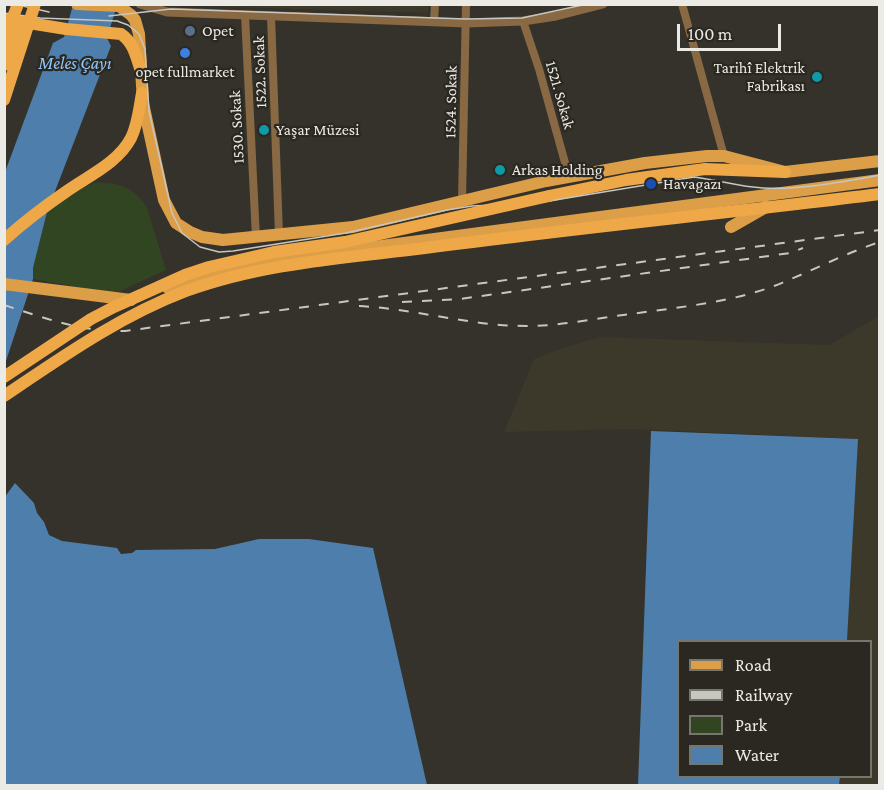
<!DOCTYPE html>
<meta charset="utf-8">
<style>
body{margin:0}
#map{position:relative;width:884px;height:790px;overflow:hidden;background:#34322a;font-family:"Crimson Pro",serif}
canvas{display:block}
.frame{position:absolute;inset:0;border:6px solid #ebeae4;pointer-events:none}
.legend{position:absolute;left:677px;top:640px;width:195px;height:138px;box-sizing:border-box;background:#2a2820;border:2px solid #77766e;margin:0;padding:8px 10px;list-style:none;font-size:18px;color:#ebeae4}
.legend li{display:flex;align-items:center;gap:12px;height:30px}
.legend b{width:30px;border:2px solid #77766e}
.scale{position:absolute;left:677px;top:24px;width:104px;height:27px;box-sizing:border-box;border:3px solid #ebeae4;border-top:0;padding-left:8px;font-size:18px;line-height:21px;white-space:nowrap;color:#ebeae4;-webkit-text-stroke:4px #2a2820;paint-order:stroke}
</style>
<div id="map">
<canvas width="884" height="790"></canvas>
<div class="frame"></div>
<ul class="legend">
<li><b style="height:8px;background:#dd9e48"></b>Road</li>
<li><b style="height:8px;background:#c7c6c0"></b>Railway</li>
<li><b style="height:16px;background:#324523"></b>Park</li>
<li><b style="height:16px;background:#4e7eac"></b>Water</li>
</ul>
<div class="scale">100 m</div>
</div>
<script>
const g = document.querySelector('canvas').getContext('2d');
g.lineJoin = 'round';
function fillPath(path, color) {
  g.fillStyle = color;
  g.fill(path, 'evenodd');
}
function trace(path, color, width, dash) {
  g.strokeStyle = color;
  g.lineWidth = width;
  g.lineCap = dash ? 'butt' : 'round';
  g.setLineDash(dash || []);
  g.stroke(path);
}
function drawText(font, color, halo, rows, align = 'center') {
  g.font = font + ' "Crimson Pro",serif';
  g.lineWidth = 4.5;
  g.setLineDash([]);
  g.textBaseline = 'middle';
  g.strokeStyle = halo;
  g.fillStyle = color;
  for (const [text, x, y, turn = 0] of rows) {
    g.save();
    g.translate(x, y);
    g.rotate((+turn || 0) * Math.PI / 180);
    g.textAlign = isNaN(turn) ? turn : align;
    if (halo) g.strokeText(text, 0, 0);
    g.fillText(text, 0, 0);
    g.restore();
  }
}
fillPath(new Path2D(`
 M 428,4 L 428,13 L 163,5 L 163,4 Z
 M 879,316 L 879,785 L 839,785 L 840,777 L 870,776 L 870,642 L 847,641 L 858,439 L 633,429 L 504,432 L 534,359 L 563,348 L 599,337 L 829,345 Z`), '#3c392a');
fillPath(new Path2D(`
 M 94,183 C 116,181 136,188 147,208 L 166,270 L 114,294 L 33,279 L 33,268 L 47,212 L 84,187 Z`), '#324523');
fillPath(new Path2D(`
 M 73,5 L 117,5 L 107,38 L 111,46 L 47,212 L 33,268 L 33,279 L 5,364 L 5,172 L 53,43 L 64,37 Z
 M 651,431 L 858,439 L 847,641 L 678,642 L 678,776 L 840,777 L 839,785 L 638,785 Z
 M 15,483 L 34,503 L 37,513 L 44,522 L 49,535 L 62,541 L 117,548 L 121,554 L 132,553 L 136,550 L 215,549 L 259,539 L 309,539 L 373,548 L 427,785 L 5,785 L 4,498 Z`), '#4e7eac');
trace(new Path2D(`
 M 682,4 L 724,156
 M 245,15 L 256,238
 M 271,16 L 279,235
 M 523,21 L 539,69 L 569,177
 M 434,22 L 435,4
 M 462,200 L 466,4`), '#886943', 8);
trace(new Path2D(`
 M 140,4 L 167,12 L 467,23 L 523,21 L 556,16 L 603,4`), '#886943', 9);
trace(new Path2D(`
 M 77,4 L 119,6 L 131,15 L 135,20 L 139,34 L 143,103 L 164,200 L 176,223 L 190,232 L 202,237 L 223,240 L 353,227 L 546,181 L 645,163 L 707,156 L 724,156 L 785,172 L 880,161
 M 731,227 L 766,207
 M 4,284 L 131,300
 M 168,288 L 204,276 L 291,258 L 880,180`), '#dd9e48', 12);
trace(new Path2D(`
 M 4,19 L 66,29 L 121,34 C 134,43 136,57 141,71
 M 549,196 L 626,180 L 705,169 L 785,172
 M 4,240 C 24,222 45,206 67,191 C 88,176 118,163 131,138 C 138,124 139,109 142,93`), '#eea848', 12);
trace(new Path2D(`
 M 14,4 L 49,12
 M 4,13 L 40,18 L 117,21 L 128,25 L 139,34 L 145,49 L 149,111 L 172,213 L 182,233 L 200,247 L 219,252 L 233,251 L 346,233 L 447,210 L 472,206 L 537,203 L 694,177 C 718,180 740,187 763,188 C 801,190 842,182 880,175
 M 109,16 L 171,9 L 466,19 L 522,18 L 587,4`), '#c7c6c0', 1.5);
trace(new Path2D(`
 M 402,302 L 460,299 L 790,253 L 803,248
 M 4,305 C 45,318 81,332 125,331 L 880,230
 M 359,306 C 416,309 470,326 527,326 C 562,326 597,318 631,314 C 679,307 728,303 774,286 C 810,272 843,254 880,242`), '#c7c6c0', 2, [10, 10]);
trace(new Path2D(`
 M 4,40 L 18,4
 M 4,65 L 23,22
 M 4,100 L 35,4
 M 4,377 L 91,319 L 114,307 L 185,275 L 209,267 L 274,252 L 345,242 L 549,196
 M 4,396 C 62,357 120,316 186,291 C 262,263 345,258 425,248 C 576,228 728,213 880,194`), '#eea848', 12);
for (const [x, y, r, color] of [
 [190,31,6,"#5c6f8a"],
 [185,53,6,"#3f7fe0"],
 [817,77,6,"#0f9aa8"],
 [264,130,6,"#0f9aa8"],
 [500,170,6,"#0f9aa8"],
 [651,184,6,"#1a4fb4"]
]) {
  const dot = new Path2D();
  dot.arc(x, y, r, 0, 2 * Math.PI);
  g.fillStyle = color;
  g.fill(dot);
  trace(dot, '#2a2820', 2);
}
drawText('16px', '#ebeae4', '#2a2820', [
 ["Opet",202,31],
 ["Tarihî Elektrik",805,68,"right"],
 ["Fabrikası",805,86,"right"],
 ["opet fullmarket",185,72,"center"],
 ["Yaşar Müzesi",276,130],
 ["Arkas Holding",512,170],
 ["Havagazı",663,184]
], 'left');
drawText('16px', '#ebeae4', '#2a2820', [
 ["1522. Sokak",260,72,-92],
 ["1521. Sokak",560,95,74],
 ["1524. Sokak",451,102,-89],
 ["1530. Sokak",237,127,-93]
]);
drawText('italic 18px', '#90c7fc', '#2a2820', [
 ["Meles Çayı",75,63]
]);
</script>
